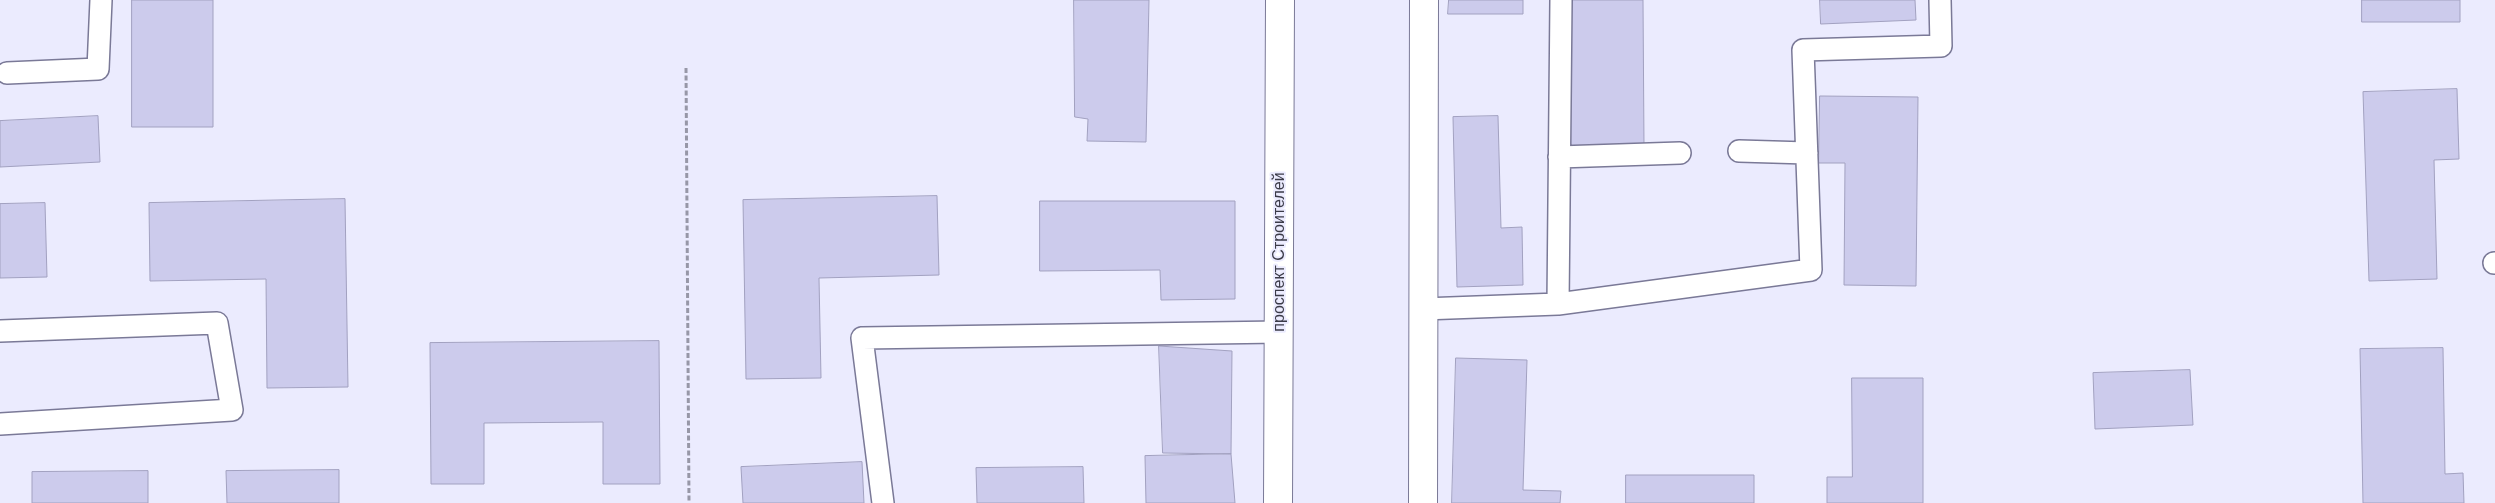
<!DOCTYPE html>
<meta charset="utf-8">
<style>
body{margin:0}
canvas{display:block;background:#ebebfe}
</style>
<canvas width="2495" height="503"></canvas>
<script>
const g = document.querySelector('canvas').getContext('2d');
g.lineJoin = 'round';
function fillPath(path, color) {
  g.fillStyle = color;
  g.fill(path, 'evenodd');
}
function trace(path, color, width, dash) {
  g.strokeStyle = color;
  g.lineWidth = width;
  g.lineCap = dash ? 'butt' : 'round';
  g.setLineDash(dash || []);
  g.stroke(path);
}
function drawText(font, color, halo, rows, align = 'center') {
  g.font = font + ' Helvetica,sans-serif';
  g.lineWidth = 4;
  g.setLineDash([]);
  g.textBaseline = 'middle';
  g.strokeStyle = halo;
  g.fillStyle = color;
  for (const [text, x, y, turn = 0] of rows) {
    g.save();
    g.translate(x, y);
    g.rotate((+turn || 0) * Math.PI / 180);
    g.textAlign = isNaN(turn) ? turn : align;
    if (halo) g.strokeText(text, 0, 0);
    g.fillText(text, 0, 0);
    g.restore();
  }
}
const building = new Path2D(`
 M 132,0 L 213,0 L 213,127 L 132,127 Z
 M 1074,0 L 1149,0 L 1146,142 L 1087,141 L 1088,119 L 1075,117 Z
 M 1449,0 L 1523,0 L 1523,14 L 1448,14 Z
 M 1565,0 L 1643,0 L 1644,147 L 1567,147 Z
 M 1820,0 L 1915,0 L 1916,20 L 1821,24 Z
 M 2362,0 L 2460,0 L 2460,22 L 2362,22 Z
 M 2457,89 L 2459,159 L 2434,160 L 2437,279 L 2369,281 L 2363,92 Z
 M 1820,96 L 1918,97 L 1916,286 L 1844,285 L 1845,163 L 1819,163 Z
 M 98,116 L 100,162 L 0,167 L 0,121 Z
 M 1498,116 L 1501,228 L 1522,227 L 1523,285 L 1457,287 L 1453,117 Z
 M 937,196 L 939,275 L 819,278 L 821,378 L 746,379 L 743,200 Z
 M 345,199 L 348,387 L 267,388 L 266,279 L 150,281 L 149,203 Z
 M 1040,201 L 1235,201 L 1235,299 L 1161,300 L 1160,270 L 1040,271 Z
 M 45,203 L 47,277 L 0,278 L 0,204 Z
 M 659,341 L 660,484 L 603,484 L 603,422 L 484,423 L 484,484 L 431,484 L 430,343 Z
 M 1159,346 L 1232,351 L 1231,454 L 1163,453 Z
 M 2443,348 L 2445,474 L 2463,473 L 2464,503 L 2363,503 L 2360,349 Z
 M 1456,358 L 1527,360 L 1523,490 L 1561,491 L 1560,503 L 1452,503 Z
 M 2190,370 L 2193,425 L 2095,429 L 2093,373 Z
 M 1852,378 L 1923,378 L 1923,503 L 1827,503 L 1827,477 L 1852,477 Z
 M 1231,454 L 1235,503 L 1146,503 L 1145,456 Z
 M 862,462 L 864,503 L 743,503 L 741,467 Z
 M 1083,467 L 1084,503 L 977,503 L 976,468 Z
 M 339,470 L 339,503 L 227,503 L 226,471 Z
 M 148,471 L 148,503 L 32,503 L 32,472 Z
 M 1626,475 L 1754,475 L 1754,503 L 1626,503 Z`);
fillPath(building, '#cccbec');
trace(building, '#a2a1c0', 1);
const service = new Path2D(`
 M 7,73 L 98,69 L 101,0
 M 1739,151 L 1807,153
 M 1559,157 L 1680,153
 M 2494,263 L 2495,263
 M 1558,304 L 1811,270 L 1803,50 L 1941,46 L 1940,0
 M 1423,309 L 1558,304 L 1561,0
 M 0,331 L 217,323 L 232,410 L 0,424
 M 883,503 L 862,338 L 1280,332`);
const tertiary = new Path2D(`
 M 1278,503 L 1280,0
 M 1423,503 L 1424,0`);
trace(service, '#7a7997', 24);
trace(tertiary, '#7a7997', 30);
trace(new Path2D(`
 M 686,68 L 689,503`), '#9797a7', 3, [5, 2.5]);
trace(service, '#fff', 21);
trace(tertiary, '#fff', 28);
drawText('16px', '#3b3b48', '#ebebfe', [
 ["проспект Строителей",1280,252,-90]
]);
</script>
